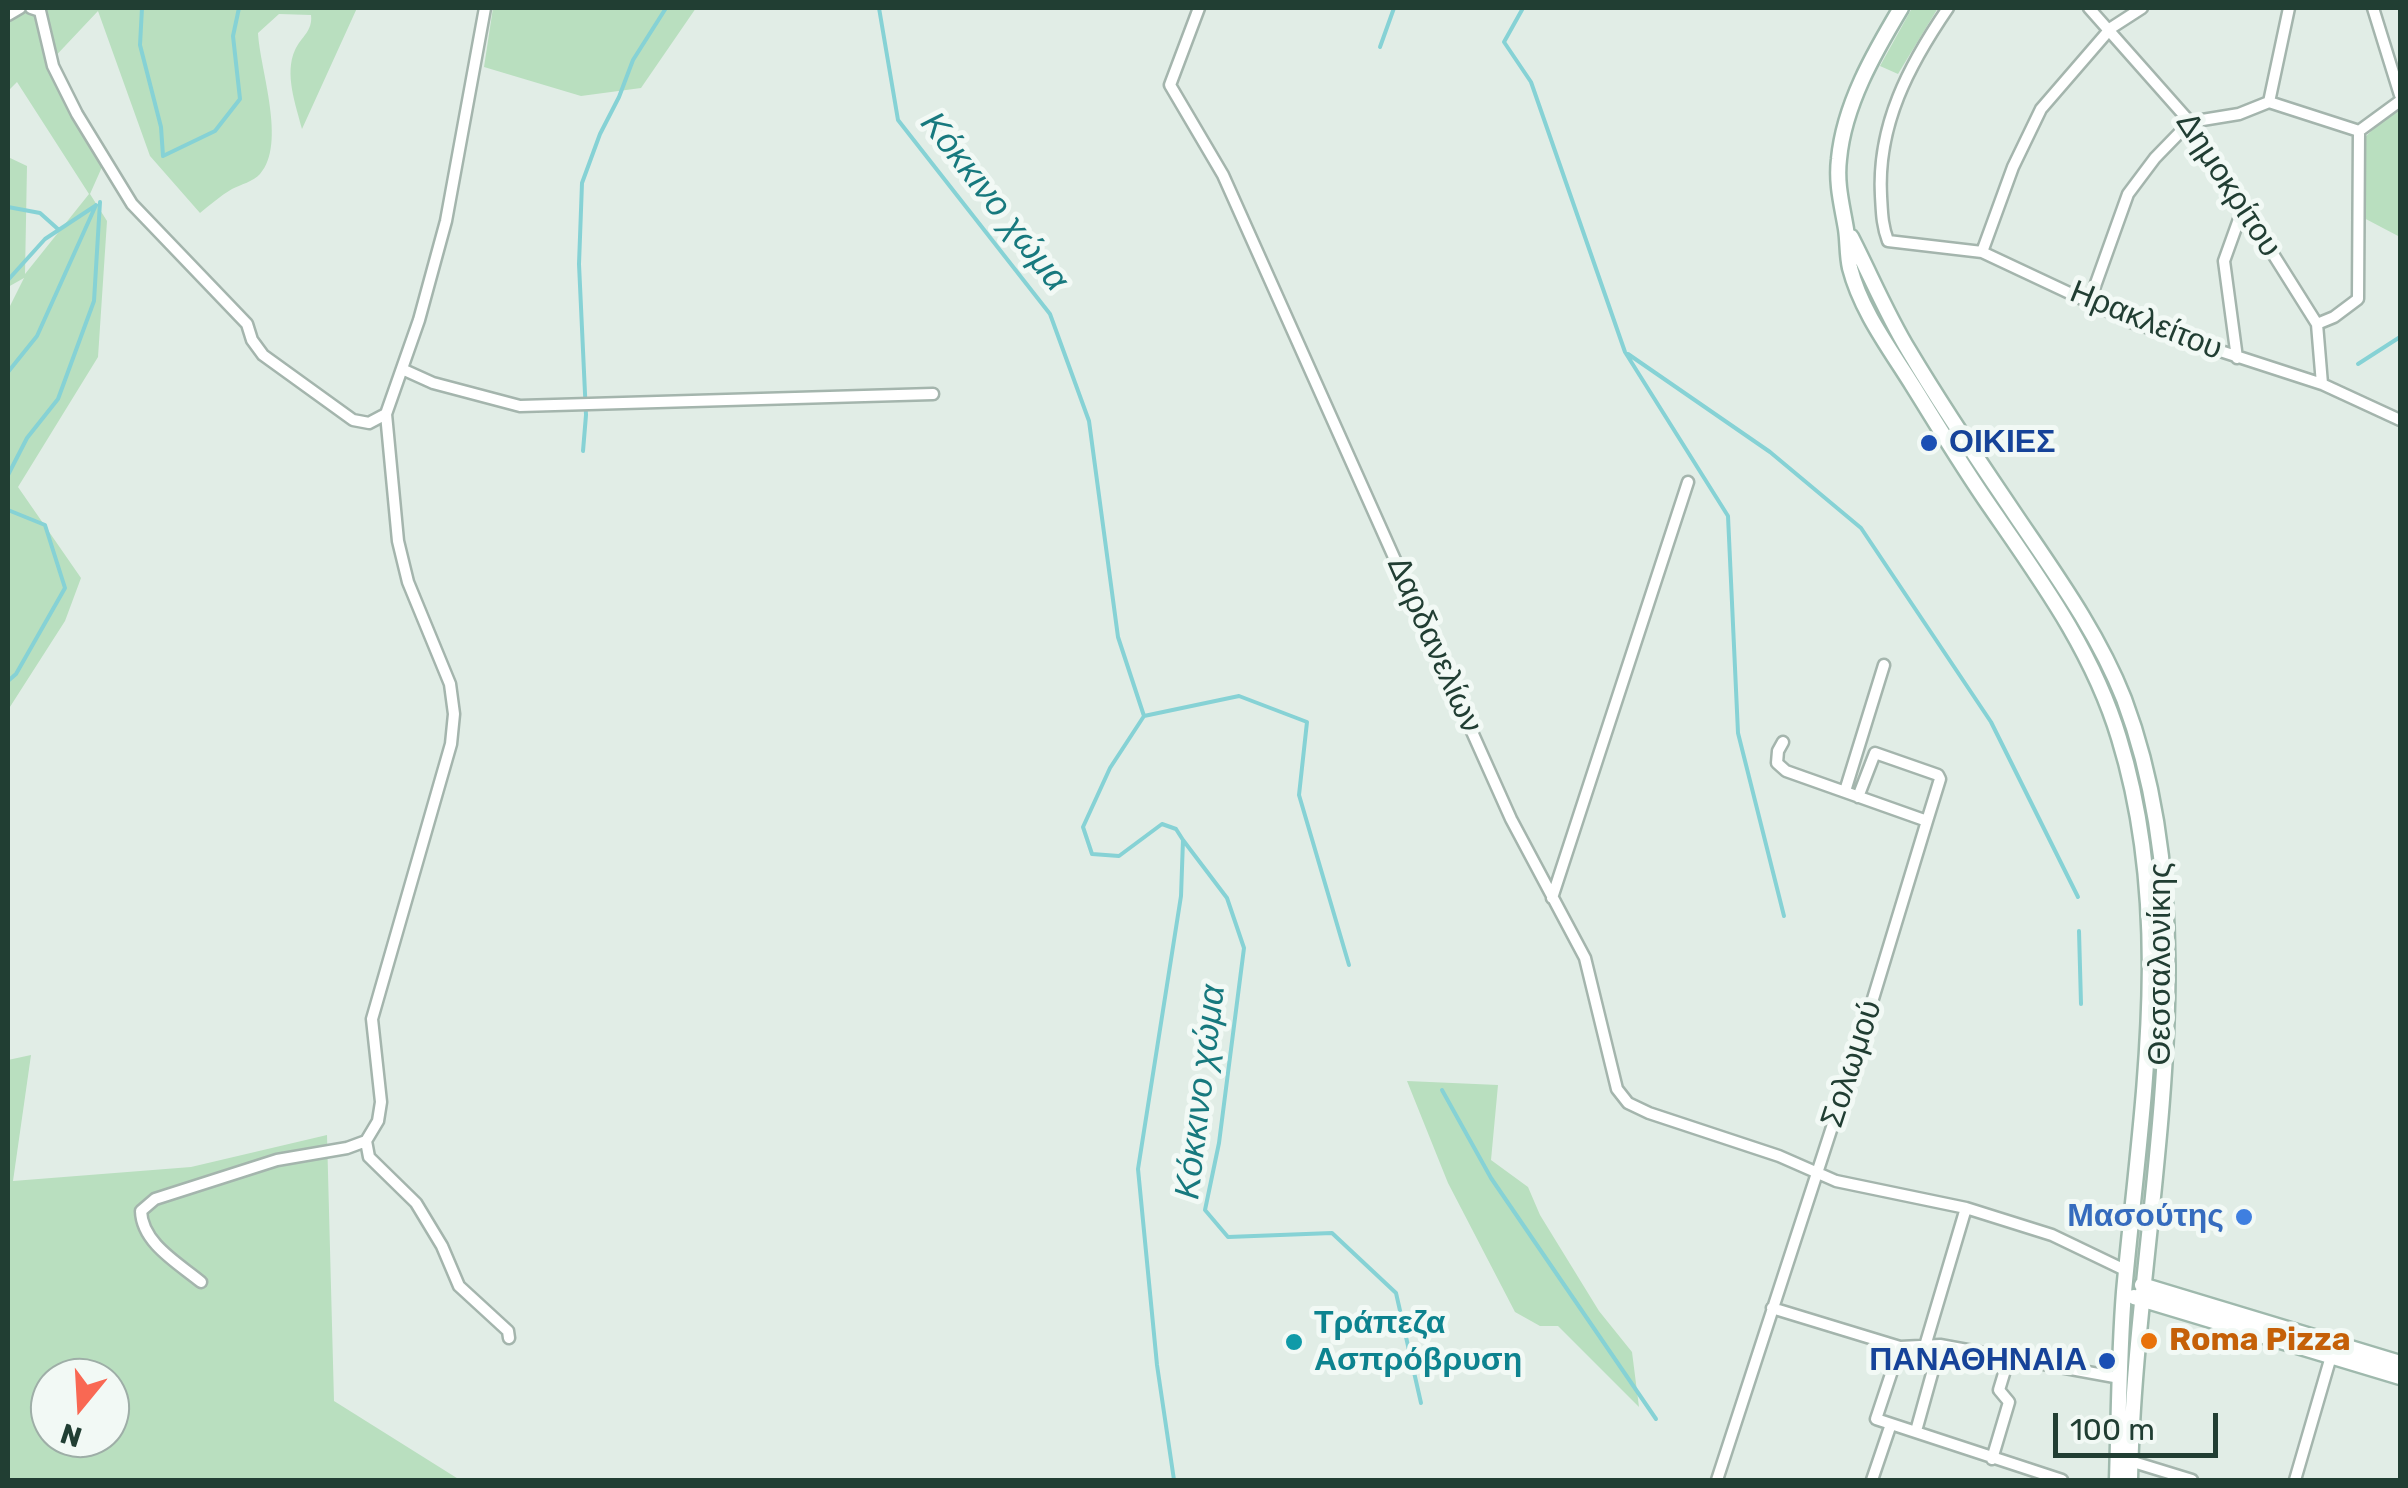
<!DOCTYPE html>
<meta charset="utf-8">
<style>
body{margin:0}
#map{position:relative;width:2408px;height:1488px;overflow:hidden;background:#e1ede6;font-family:Rubik,sans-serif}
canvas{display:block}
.frame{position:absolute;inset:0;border:10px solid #213e33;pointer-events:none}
.north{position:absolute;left:30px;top:1358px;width:100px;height:100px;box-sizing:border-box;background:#f2f9f5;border:2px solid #9eaea7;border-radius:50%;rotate:198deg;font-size:28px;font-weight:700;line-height:40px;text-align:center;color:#213e33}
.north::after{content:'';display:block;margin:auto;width:35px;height:45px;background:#f96853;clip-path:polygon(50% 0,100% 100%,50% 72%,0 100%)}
.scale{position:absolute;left:2053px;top:1413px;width:165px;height:45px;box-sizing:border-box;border:5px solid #213e33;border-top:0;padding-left:12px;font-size:30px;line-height:35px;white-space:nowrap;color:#213e33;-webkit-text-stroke:8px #f2f9f5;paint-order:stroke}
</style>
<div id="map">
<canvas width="2408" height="1488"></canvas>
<div class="frame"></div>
<div class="north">N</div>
<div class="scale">100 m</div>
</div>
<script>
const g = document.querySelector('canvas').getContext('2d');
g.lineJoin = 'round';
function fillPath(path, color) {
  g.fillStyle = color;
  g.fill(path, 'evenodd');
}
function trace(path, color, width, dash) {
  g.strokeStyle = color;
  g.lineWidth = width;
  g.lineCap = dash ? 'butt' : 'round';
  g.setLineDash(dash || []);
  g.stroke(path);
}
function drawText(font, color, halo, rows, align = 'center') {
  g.font = font + ' Rubik,sans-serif';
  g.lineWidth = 10;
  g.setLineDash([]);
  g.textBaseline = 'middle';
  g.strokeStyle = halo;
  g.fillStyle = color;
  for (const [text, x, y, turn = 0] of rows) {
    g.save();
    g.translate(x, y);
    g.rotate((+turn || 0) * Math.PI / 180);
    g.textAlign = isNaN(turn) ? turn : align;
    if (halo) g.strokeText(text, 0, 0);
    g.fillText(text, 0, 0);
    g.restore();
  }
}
fillPath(new Path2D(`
 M 8,8 L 357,8 L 302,129 C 296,105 284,74 295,50 C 301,37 313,31 311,15 L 279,14 L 258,33 C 260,70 287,144 260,174 C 254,181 240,185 232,189 C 220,196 210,205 200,213 L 150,156 L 98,11 L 49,63 L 102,167 L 90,194 L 107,221 L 98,357 L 18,487 L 81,578 L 65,621 L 8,710 L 8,310 L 24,278 L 8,287 L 8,157 L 27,166 L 25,274 L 89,194 L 17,82 L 8,91 Z
 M 493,8 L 696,8 L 641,88 L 581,96 L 484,67 Z
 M 1912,8 L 1938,8 L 1898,74 L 1880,66 Z
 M 2400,103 L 2400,237 L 2362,217 L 2356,146 Z
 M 31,1055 L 13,1181 L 191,1167 L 327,1135 L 334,1401 L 460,1480 L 8,1480 L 8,1060 ZM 50,1378 L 110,1378 L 110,1438 L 50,1438 Z
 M 1407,1081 L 1498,1085 L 1491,1160 L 1528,1187 L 1540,1215 L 1599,1311 L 1632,1352 L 1639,1407 L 1558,1326 L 1540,1326 L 1515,1312 L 1448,1183 Z`), '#b9dfbf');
trace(new Path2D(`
 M 142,8 L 140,45 L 161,127 L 163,156 L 215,131 L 240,99 L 233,36 L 239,8
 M 879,8 L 898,120 L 1050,314 L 1089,421 L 1118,637 L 1144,716 L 1110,768 L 1083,827 L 1092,854 L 1119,856 L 1162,824 L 1176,829 L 1183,840 L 1181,896 L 1138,1169 L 1157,1365 L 1174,1480
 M 1523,8 L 1504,42 L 1531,82 L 1625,352 L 1728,516 L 1738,733 L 1784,916
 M 1380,47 L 1394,8
 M 8,207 L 40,213 L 59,230
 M 8,280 L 45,239 L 95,206
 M 1628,354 L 1770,452 L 1861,528 L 1991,722 L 2078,897
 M 2358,364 L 2400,337
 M 8,372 L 37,336 L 96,205
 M 583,451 L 586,415 L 579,264 L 582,183 L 600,134 L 619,97 L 633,60 L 666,8
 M 8,475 L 27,438 L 58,399 L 94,301 L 100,202
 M 8,510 L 45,525 L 65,588 L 16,674 L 8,681
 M 1144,716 L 1239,696 L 1307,722 L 1299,795 L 1349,965
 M 1183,840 L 1227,898 L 1244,948 L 1219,1143 L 1205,1210 L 1228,1237 L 1332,1233 L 1396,1293 L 1421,1403
 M 2079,931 L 2081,1004
 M 1442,1090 L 1491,1178 L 1656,1419`), '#86d2d5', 4);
const street = new Path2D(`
 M 31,8 L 40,11 L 53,66 L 77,114 L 132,204 L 247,324 L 252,340 L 263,355 L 353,420 L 369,423 L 386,414
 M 1199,8 L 1170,85 L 1223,175 L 1511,819 L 1585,958 L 1617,1089 L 1628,1103 L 1649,1113 L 1779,1156 L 1836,1181 L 1966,1208 L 2052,1235 L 2127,1271
 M 1948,8 C 1909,65 1877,125 1881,196 C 1882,213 1882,225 1888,241 L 1982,252 L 2131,322 L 2322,384 L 2400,420
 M 2089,8 L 2190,122 L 2317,324 L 2322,384
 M 2373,8 L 2400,95
 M 8,15 L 20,8
 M 2269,102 L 2289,8
 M 2359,131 L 2400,101
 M 1982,252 L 2013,167 L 2041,109 L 2111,28 L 2142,8
 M 2090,300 L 2128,194 L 2155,158 L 2190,122 L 2239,114 L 2269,102 L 2359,131
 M 2317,324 L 2334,317 L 2358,299 L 2359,131
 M 2237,358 L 2224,261 L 2243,208
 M 402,369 L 433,383 L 520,406 L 933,394
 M 1845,791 L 1884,665
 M 1858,797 L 1875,753 L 1938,775 L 1940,779 L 1927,821
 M 1552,898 L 1688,482
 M 366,1141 L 369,1157 L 416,1203 L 442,1246 L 459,1286 L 508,1331 L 509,1338
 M 201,1282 C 178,1263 142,1243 141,1211 L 155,1199 L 277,1160 L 347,1148 L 366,1141 L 378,1121 L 381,1102 L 372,1019 L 451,744 L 454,714 L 450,684 L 408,582 L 398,541 L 386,414 L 419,320 L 446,221 L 485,8
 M 1772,1308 L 1900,1347 L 1940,1345 L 2120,1378
 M 1925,1346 L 1966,1208
 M 1900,1347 L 1876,1419 L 2062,1480
 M 1916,1431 L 1940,1345
 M 1992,1459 L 2009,1402 L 1999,1390 L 2009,1357
 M 2130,1461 L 2192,1480
 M 1717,1480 L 1862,1035 L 1927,821 L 1786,771 L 1777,763 L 1778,751 L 1783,742
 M 1872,1480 L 1891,1424
 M 2295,1480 L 2332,1353`);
const secondary = new Path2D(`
 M 1901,8 C 1874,53 1844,105 1839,159 C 1836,184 1842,205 1846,229 C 1848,242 1847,255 1850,268 C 1861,311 1890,349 1913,386 C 1938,426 1962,466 1989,505 C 2040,579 2093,651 2119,738 C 2175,920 2141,1106 2124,1292 C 2119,1354 2119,1418 2117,1480
 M 1851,237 C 1870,274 1887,315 1909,351 C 1940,403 1974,454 2008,504 C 2050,567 2096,628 2124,699 C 2216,943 2134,1227 2130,1480
 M 2142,1285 L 2400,1363
 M 2134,1297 L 2400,1377`);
trace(street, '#a4b5ad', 15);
trace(secondary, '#9fb9ad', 19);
trace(street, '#fff', 10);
trace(secondary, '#fff', 14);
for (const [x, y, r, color] of [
 [1929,443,10,"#1a4fb4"],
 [2244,1217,10,"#3f7fe0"],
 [2149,1341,10,"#e8710a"],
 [1294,1342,10,"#0f9aa8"],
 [2107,1361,10,"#1a4fb4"]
]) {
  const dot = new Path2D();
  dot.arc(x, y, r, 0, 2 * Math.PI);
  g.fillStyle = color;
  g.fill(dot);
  trace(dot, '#f2f9f5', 4);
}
drawText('32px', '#213e33', '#f2f9f5', [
 ["Δημοκρίτου",2228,185,57],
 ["Ηρακλείτου",2146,321,22],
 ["Δαρδανελίων",1434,645,66],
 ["Θεσσαλονίκης",2161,964,-90],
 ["Σολωμού",1852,1064,-72]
]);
drawText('bold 32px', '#164399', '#f2f9f5', [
 ["ΟΙΚΙΕΣ",1949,443],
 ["ΠΑΝΑΘΗΝΑΙΑ",2087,1361,"right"]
], 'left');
drawText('bold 32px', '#366cbe', '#f2f9f5', [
 ["Μασούτης",2224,1217]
], 'right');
drawText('bold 32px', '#0d838f', '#f2f9f5', [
 ["Τράπεζα",1314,1324],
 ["Ασπρόβρυση",1314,1361]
], 'left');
drawText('bold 32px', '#c56008', '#f2f9f5', [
 ["Roma Pizza",2169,1341]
], 'left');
drawText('italic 35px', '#17797e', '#f2f9f5', [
 ["Κόκκινο χώμα",994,202,52],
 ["Κόκκινο χώμα",1201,1092,-83]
]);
</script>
